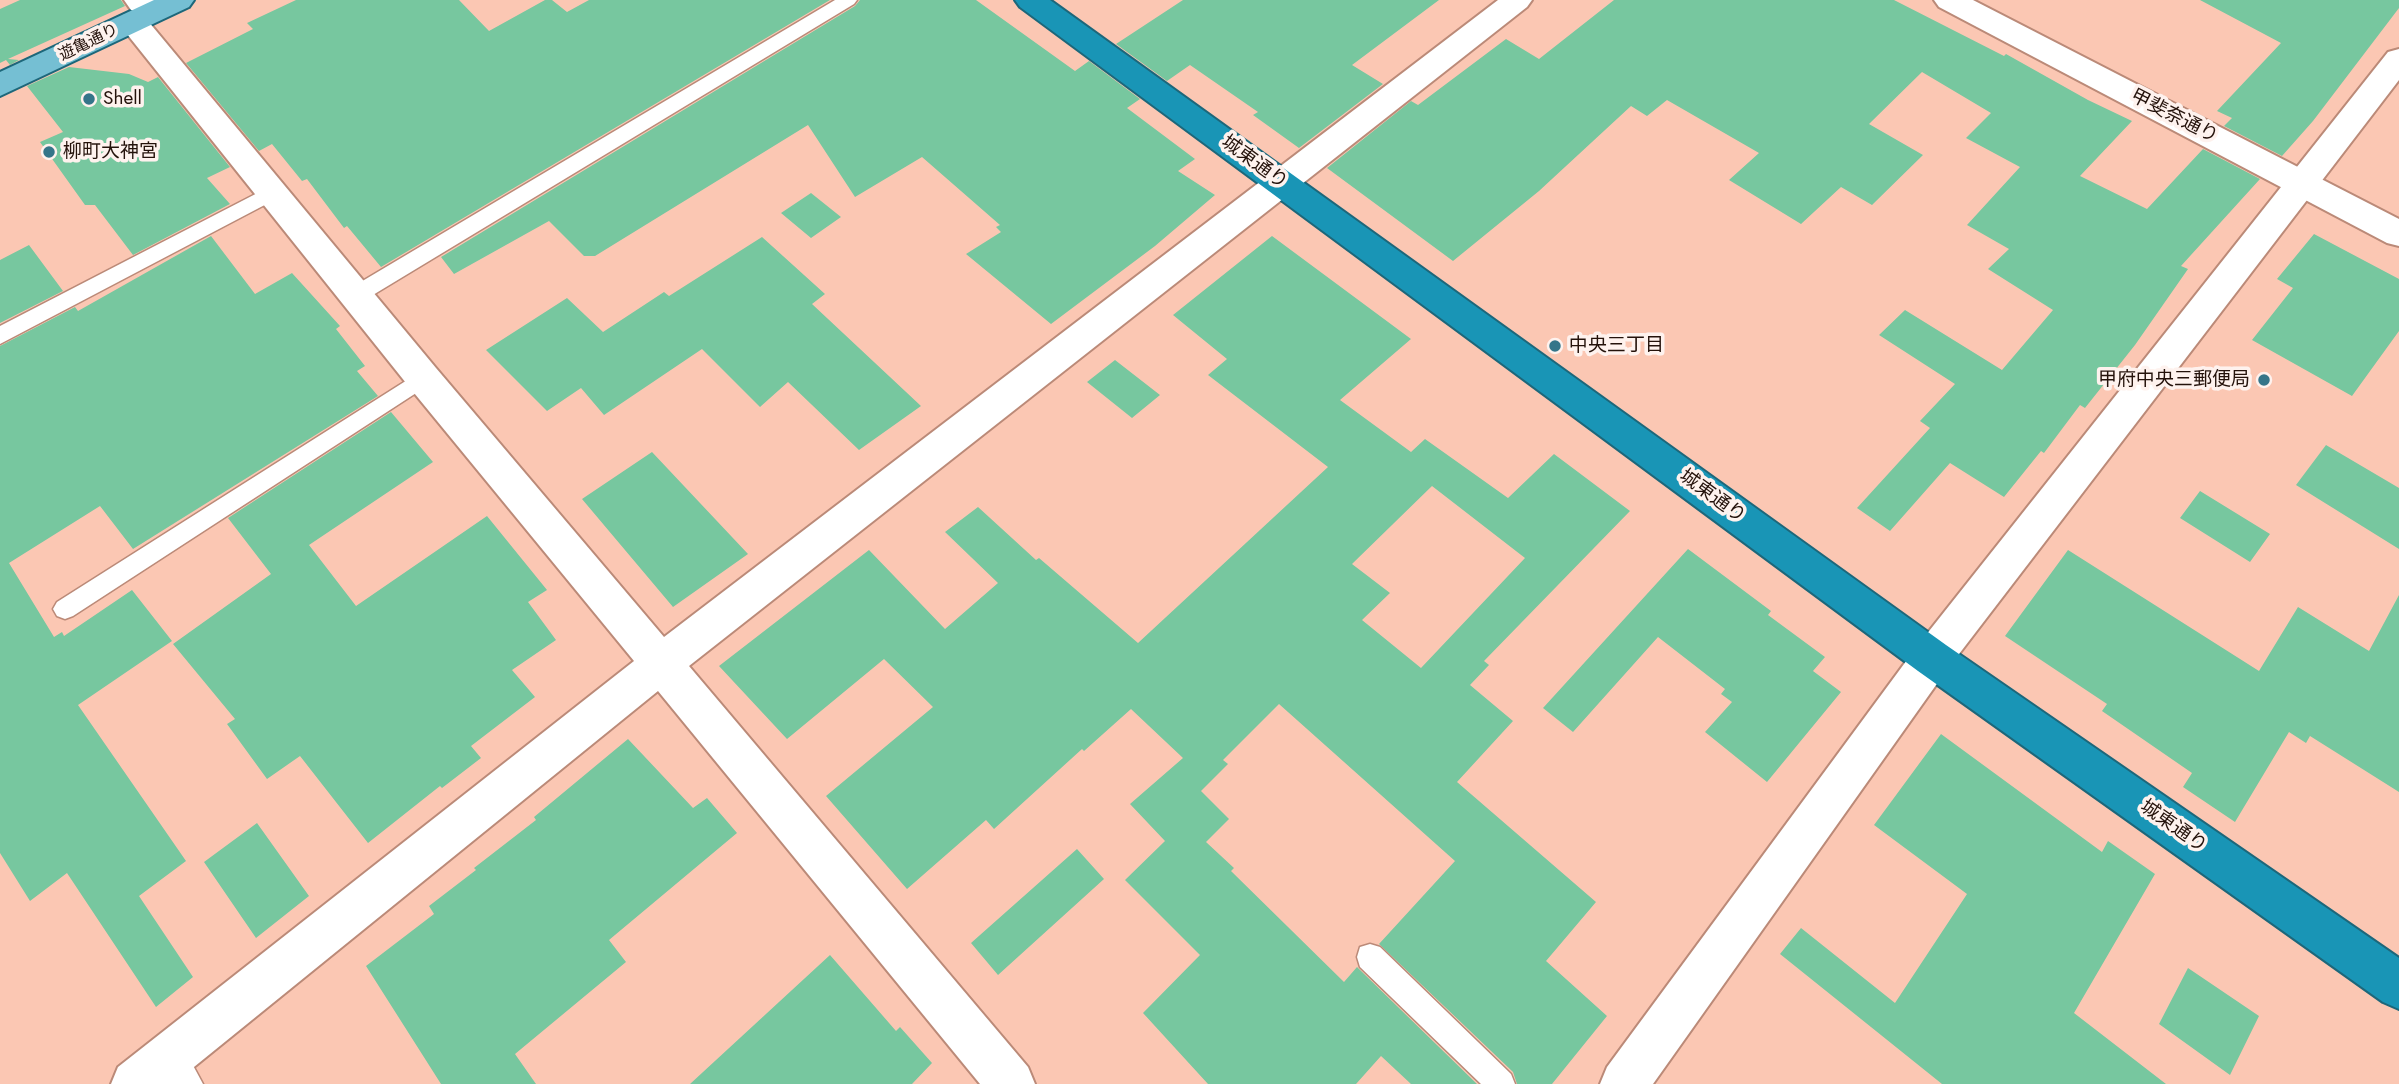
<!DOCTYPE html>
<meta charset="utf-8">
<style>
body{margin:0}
canvas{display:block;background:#fbc7b3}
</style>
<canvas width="2399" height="1084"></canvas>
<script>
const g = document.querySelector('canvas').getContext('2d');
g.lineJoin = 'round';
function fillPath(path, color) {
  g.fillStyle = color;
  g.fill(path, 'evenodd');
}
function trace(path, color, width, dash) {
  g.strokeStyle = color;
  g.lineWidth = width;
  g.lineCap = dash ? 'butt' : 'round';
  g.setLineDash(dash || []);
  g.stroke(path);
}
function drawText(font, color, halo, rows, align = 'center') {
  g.font = font + ' Jost,"Noto Sans JP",sans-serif';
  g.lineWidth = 7;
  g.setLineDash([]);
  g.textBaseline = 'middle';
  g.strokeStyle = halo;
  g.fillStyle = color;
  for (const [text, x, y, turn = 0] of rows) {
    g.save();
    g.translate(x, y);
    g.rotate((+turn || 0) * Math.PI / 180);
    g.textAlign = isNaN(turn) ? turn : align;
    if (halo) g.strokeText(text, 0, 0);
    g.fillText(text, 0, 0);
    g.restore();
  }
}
fillPath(new Path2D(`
 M 20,0 L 121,0 L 125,6 L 8,59 L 19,60 L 10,65 L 6,60 L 0,63 L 0,9 Z
 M 296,0 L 459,0 L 489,31 L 545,0 L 552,0 L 567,12 L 589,0 L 830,0 L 381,267 L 347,226 L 344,228 L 307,179 L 302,181 L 272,144 L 259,151 L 186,63 L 253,29 L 247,23 Z
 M 860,0 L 976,0 L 1075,71 L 1089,61 L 1140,99 L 1127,108 L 1195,159 L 1178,171 L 1215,195 L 1155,246 L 1051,324 L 966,254 L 1001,232 L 996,227 L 1000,225 L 922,157 L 855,197 L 808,125 L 595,256 L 584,256 L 549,221 L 454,274 L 441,257 L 855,6 Z
 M 1183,0 L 1439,0 L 1352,65 L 1383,84 L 1299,148 L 1253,115 L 1258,112 L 1190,65 L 1167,81 L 1116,44 Z
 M 1614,0 L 1894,0 L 2004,56 L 2006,54 L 2088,100 L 2132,121 L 2080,176 L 2147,209 L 2203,149 L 2260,179 L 2181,266 L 2188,269 L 2135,345 L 2085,408 L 2080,405 L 2044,453 L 2041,451 L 2004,497 L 1950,463 L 1890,531 L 1857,508 L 1930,428 L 1920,421 L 1955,384 L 1879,335 L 1905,310 L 2002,370 L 2053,310 L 1988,269 L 2009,249 L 1967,225 L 2020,167 L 1966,138 L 1991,113 L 1922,72 L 1869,124 L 1923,155 L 1872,205 L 1841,187 L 1801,224 L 1729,180 L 1759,153 L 1667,100 L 1647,116 L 1631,106 L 1539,191 L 1453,261 L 1327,168 L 1411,101 L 1418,105 L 1506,39 L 1539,59 Z
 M 2200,0 L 2399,0 L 2399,8 L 2313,121 L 2282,156 L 2224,126 L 2232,118 L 2217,111 L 2281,43 Z
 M 69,67 L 129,74 L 148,82 L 158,77 L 230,167 L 207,178 L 230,204 L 133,255 L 95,205 L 85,205 L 40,142 L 63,132 L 27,86 Z
 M 811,193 L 841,217 L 811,238 L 781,213 Z
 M 2314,234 L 2399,279 L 2399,331 L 2352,396 L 2252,340 L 2293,288 L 2277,279 Z
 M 211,236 L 255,294 L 292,273 L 340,326 L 336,329 L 365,366 L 357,371 L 378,396 L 133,549 L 100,506 L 9,563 L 54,637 L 62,632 L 64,636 L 132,590 L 172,641 L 78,705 L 186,861 L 139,896 L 193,977 L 156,1007 L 67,873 L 30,901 L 0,853 L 0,346 L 75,307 L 78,311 Z
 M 1272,236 L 1411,339 L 1340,400 L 1411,452 L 1425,439 L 1508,498 L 1554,454 L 1630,511 L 1484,661 L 1489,665 L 1470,685 L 1513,721 L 1457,782 L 1596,902 L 1546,961 L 1607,1016 L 1552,1084 L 1517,1084 L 1513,1072 L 1379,944 L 1455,861 L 1279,704 L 1223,760 L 1228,764 L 1201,791 L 1229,819 L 1206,842 L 1234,868 L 1231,871 L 1344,982 L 1357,967 L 1477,1084 L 1411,1084 L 1381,1056 L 1356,1084 L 1208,1084 L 1143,1013 L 1200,955 L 1125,880 L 1165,841 L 1130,804 L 1183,758 L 1131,709 L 1084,751 L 1082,749 L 994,829 L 986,820 L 907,889 L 826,796 L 933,707 L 884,659 L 787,739 L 719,666 L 869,550 L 945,629 L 998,583 L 945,532 L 978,507 L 1036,560 L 1039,558 L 1138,643 L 1328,467 L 1208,375 L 1227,359 L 1173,315 ZM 1432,486 L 1525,558 L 1421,668 L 1362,620 L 1390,593 L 1352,564 Z
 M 762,237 L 825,294 L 812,304 L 921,406 L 859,450 L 788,382 L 760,407 L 702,349 L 604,415 L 581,388 L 547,411 L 486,350 L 567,298 L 603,332 L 664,292 L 669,296 Z
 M 29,245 L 63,291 L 0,323 L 0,260 Z
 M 1115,360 L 1160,395 L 1132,418 L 1087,382 Z
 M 391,412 L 433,462 L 309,545 L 356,606 L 487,516 L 547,590 L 528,602 L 556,640 L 512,670 L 535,697 L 471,746 L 481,758 L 442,788 L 440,786 L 368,843 L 300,756 L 267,779 L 227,724 L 235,719 L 173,644 L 271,574 L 228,518 Z
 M 2326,445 L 2399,488 L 2399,549 L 2296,485 Z
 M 652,452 L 748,554 L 673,607 L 582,499 Z
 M 2200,491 L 2270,534 L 2250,562 L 2180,518 Z
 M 1688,549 L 1771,611 L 1768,615 L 1825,657 L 1813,671 L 1841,692 L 1767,782 L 1705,732 L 1732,702 L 1721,694 L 1725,689 L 1658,637 L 1573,732 L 1543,708 Z
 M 2068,550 L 2259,671 L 2298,607 L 2369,651 L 2399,595 L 2399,792 L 2310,736 L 2306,743 L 2289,732 L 2235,822 L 2183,787 L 2192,773 L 2102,711 L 2107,704 L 2005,636 Z
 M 1941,734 L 2102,852 L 2108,841 L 2155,874 L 2074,1013 L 2166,1084 L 1942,1084 L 1780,954 L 1801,928 L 1895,1003 L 1967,894 L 1874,825 Z
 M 628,739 L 693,808 L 707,798 L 737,833 L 609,940 L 626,962 L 515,1054 L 536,1084 L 441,1084 L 366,966 L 434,914 L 429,906 L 476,870 L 474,868 L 536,820 L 534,817 Z
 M 257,823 L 309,896 L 256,938 L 204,862 Z
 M 1077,849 L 1104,879 L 998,975 L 971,943 Z
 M 830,955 L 896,1031 L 900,1027 L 932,1063 L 912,1084 L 690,1084 Z
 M 2188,968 L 2259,1016 L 2230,1075 L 2159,1024 Z`), '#77c79f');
const lane = new Path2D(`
 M 835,0 L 857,0 L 854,4 L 363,301 L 356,303 L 349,301 L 346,295 L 349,289 Z
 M 271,186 L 278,188 L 281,193 L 278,198 L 0,344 L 0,326 Z
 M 423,370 L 430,372 L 434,378 L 430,384 L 73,616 L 65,619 L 57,616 L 53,609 L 57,602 Z
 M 1370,944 L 1380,947 L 1511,1074 L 1515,1084 L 1481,1084 L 1360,967 L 1357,957 L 1360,947 Z
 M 172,1041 L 182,1045 L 203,1084 L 173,1084 L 158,1055 L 162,1045 Z`);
const street = new Path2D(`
 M 124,0 L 154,0 L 156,3 L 151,10 L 141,13 L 131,10 Z
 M 2399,49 L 2399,80 L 1946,671 L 1653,1084 L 1600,1084 L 1607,1067 L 1918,645 L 2388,52 Z`);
const secondary = new Path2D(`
 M 1498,0 L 1532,0 L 1527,7 L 689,666 L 1028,1067 L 1035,1084 L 980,1084 L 658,691 L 173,1084 L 111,1084 L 118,1067 L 634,661 L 410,388 L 123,29 L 118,22 L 123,15 L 133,12 L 143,15 L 436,368 L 664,637 Z
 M 1934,0 L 1973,0 L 2399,219 L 2399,246 L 2387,243 L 1939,7 Z`);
const primary = new Path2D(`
 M 154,0 L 194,0 L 189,7 L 0,96 L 0,72 Z`);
const highway = new Path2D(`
 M 1015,0 L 1050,0 L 1946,645 L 2399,958 L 2399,1009 L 2383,1002 L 1918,671 L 1020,7 Z`);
trace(lane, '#bb8a78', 3);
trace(street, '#bb8a78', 4);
trace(secondary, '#bb8a78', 4);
trace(primary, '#1d677a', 4);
trace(highway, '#1d677a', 4);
fillPath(lane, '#fff');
fillPath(street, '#fff');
fillPath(secondary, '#fff');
fillPath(primary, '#75bfd3');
fillPath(highway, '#1995b6');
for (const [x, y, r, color] of [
 [89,99,7,"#357589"],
 [49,152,7,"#357589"],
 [1555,346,7,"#357589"],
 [2264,380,7,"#357589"]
]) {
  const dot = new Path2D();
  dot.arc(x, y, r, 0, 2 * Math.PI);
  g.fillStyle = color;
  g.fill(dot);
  trace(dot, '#fef2ee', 2.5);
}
drawText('16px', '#24120b', '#fef2ee', [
 ["遊亀通り",89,43,-26]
]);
drawText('19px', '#24120b', '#fef2ee', [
 ["Shell",103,99],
 ["柳町大神宮",63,152],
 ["中央三丁目",1569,346],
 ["甲府中央三郵便局",2250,380,"right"]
], 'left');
drawText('19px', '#24120b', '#fef2ee', [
 ["甲斐奈通り",2174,117,27],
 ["城東通り",1254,163,36],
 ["城東通り",1712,497,36],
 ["城東通り",2173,827,35]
]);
</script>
